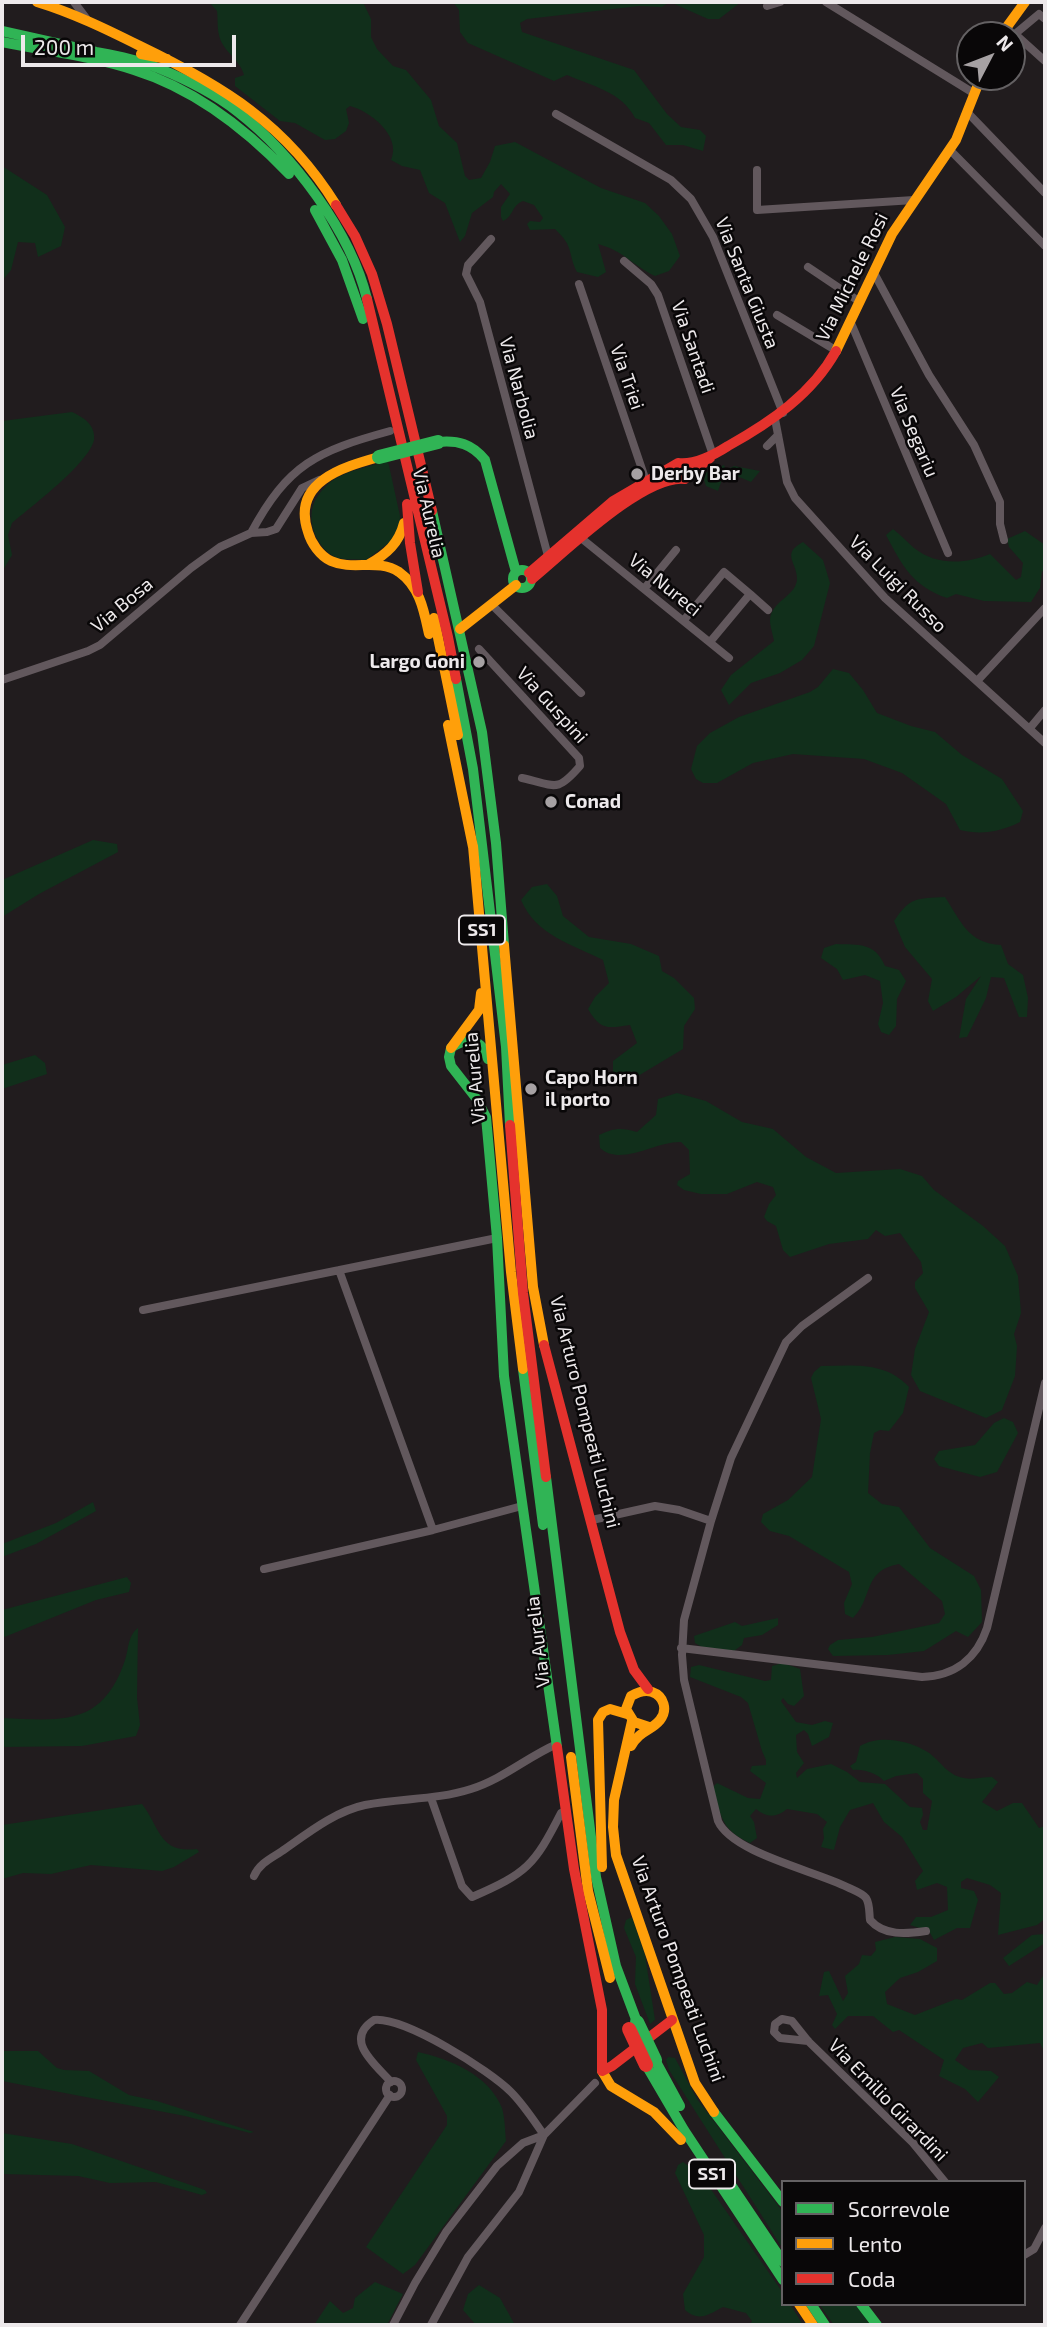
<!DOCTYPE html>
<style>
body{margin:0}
#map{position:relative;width:1047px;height:2327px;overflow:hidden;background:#211c1e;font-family:"Exo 2",sans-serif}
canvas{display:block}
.frame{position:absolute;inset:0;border:4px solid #ede9eb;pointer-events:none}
.legend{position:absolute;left:781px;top:2180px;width:245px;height:126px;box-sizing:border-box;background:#090708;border:2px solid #646163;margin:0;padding:9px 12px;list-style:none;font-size:21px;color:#ede9eb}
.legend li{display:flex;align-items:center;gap:14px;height:35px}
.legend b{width:35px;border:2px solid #646163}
.north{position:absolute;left:956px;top:21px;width:70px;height:70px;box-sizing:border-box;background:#090708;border:2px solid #646163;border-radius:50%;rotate:48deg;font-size:19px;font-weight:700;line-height:28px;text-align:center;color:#ede9eb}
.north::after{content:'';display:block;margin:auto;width:24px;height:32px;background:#a6a1a3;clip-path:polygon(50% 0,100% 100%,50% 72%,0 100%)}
.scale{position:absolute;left:21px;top:35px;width:215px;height:32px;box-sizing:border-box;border:4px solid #ede9eb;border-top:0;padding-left:9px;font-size:21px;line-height:24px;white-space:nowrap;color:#ede9eb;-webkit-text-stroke:5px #090708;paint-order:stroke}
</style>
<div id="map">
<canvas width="1047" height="2327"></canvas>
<div class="frame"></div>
<ul class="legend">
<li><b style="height:9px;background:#30b455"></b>Scorrevole</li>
<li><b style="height:9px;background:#ff9f0a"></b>Lento</li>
<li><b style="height:9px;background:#e5322d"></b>Coda</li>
</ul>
<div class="north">N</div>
<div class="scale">200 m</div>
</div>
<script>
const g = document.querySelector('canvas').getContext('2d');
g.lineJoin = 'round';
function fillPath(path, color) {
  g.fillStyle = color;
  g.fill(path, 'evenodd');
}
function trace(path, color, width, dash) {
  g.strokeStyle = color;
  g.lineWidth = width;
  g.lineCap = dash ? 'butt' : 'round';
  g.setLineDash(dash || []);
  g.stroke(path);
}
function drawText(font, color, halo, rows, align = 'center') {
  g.font = font + ' "Exo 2",sans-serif';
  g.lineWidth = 5;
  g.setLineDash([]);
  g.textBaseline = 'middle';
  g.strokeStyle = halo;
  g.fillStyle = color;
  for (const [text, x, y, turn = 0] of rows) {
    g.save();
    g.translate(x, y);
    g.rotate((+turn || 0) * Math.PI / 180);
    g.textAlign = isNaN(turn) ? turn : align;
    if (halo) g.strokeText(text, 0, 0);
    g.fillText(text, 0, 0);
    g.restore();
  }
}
fillPath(new Path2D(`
 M 209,2 L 363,2 L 371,19 L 371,37 L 377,49 L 393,66 L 406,70 L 431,100 L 439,126 L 457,143 L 465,176 L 469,180 L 481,178 L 490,162 L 495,146 L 515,142 L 601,188 L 645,203 L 659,216 L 672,234 L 680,256 L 669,271 L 655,276 C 632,265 624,251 598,244 L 606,272 L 598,277 L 577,272 C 567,252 575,248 555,229 L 530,230 L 527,224 L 530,221 L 540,222 L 543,218 L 534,205 L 523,201 C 511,206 514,216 503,221 L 501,217 L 501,207 L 510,194 L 501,184 L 494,192 L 493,197 L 472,213 L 465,236 L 460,242 L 445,203 L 429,193 L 420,170 L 402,166 L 391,160 C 402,136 370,111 350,106 L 346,109 L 349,123 L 346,131 L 335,139 L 325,140 L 295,123 L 280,121 L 235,86 L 235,78 L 244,75 C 240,59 222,51 219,35 C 217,27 218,18 217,11 Z
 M 453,2 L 741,2 L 719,19 L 708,19 L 670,2 L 662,7 L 639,6 L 527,19 L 520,23 L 522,32 L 634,70 L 667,114 L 681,127 L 700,130 L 706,136 L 703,151 L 683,145 L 666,145 L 649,123 L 635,118 C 622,92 592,86 567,75 L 554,81 L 468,43 L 460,32 L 459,10 Z
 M 2,166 L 47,195 L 65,227 L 61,246 L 38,257 L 35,243 L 18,242 L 11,270 L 2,281 Z
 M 72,412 C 83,417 96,425 94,440 C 89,463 31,507 12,523 L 8,535 L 12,555 L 2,572 L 2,421 Z
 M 388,461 L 400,516 L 399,535 L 366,560 C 357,559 346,560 338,558 C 318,551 306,522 314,503 C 316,497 323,489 327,485 C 342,471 369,467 388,461 Z
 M 724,465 L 726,470 L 734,466 L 760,471 L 751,482 L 725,471 L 718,491 L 706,486 L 702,474 Z
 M 893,529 C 901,535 907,542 914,548 C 937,566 965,564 990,554 L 1016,580 L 1021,577 L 1023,563 L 1009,547 L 1007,539 L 1025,531 L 1045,545 L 1045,574 L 1042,571 L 1040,588 L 1031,602 L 984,601 L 956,594 L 947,598 C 912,586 902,565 886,535 Z
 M 803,542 L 823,560 L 830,583 L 814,646 L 802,660 L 780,673 L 751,683 L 729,705 L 721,690 L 731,675 L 774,641 C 773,635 770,626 770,620 C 771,601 795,597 797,580 C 798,563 780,554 803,542 Z
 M 833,669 L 849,673 L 863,690 L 877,713 L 911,726 L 935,732 L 962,755 L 1002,779 L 1023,811 L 1020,822 C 1000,832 981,835 960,830 L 946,804 L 902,773 L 864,759 L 793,754 L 753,763 L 717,783 L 703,783 L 696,779 L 691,769 L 697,746 L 710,733 L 739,717 L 810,692 L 818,687 Z
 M 93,840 L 117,844 L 118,852 L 39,894 L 2,917 L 2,880 Z
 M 547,884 L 557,896 L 563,916 L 589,937 L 631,944 L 659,956 L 662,971 L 674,978 L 694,998 L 695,1009 L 684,1026 L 683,1049 L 628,1082 L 613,1076 L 613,1061 L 637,1043 L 630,1025 C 608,1028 601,1031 588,1009 L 595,997 L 609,983 L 603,960 C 571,944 536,935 521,900 L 532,887 Z
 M 945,897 C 962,923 968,943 1001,945 L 1008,964 L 1023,975 L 1028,998 L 1027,1017 L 1019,1017 L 1004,978 L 991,977 L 986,998 L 967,1037 L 959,1038 L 966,999 L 981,976 L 956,997 L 933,1011 L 928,1001 L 932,979 L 905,947 L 894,921 C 911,896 916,899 945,897 Z
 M 836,944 C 859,945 875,942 885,966 L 899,970 L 906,981 L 897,999 L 896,1026 L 889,1035 L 881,1032 L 878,1024 L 883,1003 L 880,981 L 865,975 L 843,980 L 837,969 L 821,958 L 824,948 Z
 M 35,1055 L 45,1063 L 47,1074 L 2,1089 L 2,1065 Z
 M 677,1093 L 706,1101 L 742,1122 L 773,1129 L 806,1157 L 836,1173 L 900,1169 L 922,1176 L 934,1190 L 983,1226 L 1005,1246 L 1018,1276 L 1021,1313 L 1014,1334 L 1017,1346 L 1015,1376 L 1002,1410 L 986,1418 L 920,1391 L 911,1375 L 915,1349 L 929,1312 L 915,1288 L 915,1282 L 923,1273 L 921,1262 L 900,1233 L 885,1236 L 876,1230 L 868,1239 L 829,1244 L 790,1257 L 783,1250 L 776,1226 L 767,1221 L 764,1217 L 769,1204 L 776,1195 L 773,1187 L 757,1182 L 727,1194 L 701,1194 L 684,1190 L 677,1185 L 678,1181 L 690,1174 L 689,1150 L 681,1142 C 656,1141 621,1167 600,1148 L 599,1135 C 613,1128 621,1127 637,1132 L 656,1115 L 658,1099 Z
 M 821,1366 C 855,1366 884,1361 909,1387 L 903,1413 L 889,1431 L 880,1430 L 874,1433 L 870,1453 L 868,1493 L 882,1504 L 899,1507 L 930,1548 L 974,1576 L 981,1590 L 982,1622 L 968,1637 L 956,1631 L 924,1651 L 888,1655 L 833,1656 L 828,1649 L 830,1645 L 838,1640 L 872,1637 L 939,1623 L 945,1614 L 942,1601 L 899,1564 C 862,1571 874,1597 853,1618 L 845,1614 L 844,1603 L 852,1584 L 849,1572 L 789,1536 L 770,1531 L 761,1522 L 763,1514 L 788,1500 L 812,1477 L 821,1419 L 811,1378 L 814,1372 Z
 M 1004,1418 L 1013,1422 L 1018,1433 L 997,1472 L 980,1477 L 939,1466 L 934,1459 L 939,1451 L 975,1445 L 994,1423 Z
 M 93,1502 L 96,1511 L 36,1544 L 2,1557 L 2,1544 L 56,1523 Z
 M 127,1577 L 131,1583 L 129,1592 L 96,1600 L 2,1638 L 2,1610 Z
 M 778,1618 L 778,1625 L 762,1635 L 744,1638 L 742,1645 L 734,1651 L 702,1647 L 695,1643 L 694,1636 L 735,1622 L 742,1626 Z
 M 138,1628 L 137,1698 L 140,1725 L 136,1736 L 82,1746 L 2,1747 L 2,1718 C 59,1720 101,1728 124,1663 C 129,1651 127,1636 138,1628 Z
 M 783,1663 L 800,1669 L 804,1696 L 794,1706 L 788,1704 L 783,1698 L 781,1701 L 796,1722 L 812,1725 L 825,1721 L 833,1723 L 829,1737 L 812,1746 L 808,1734 L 804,1730 L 796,1735 L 797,1752 L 804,1763 L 796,1773 L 797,1778 L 807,1769 L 831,1764 L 847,1772 L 860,1782 L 885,1784 L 910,1807 L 922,1808 L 923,1815 L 920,1822 L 923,1830 L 927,1830 L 932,1801 L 923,1793 L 923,1779 L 917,1773 L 896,1776 L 884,1781 C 876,1773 864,1769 853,1770 L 850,1766 L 856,1762 L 860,1746 C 879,1735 906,1740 924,1750 C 939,1757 945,1775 964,1778 C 972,1780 983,1777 992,1777 L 998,1782 L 982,1802 L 997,1811 L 1013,1803 L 1022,1803 L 1039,1828 L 1045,1826 L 1045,1919 L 1037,1925 L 998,1935 L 1001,1893 L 990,1885 L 967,1878 L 961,1882 L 961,1888 L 974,1891 L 978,1900 L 970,1928 L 957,1928 L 934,1940 L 929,1931 L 910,1925 L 916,1917 L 931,1917 L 948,1910 L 947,1887 L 937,1883 L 917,1890 L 915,1881 L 923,1871 L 902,1837 L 884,1822 L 873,1803 L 850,1810 L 840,1827 L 834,1850 L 821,1847 L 824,1838 L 823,1829 L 827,1822 L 817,1814 L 787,1809 C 776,1818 767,1818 756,1809 L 750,1816 L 754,1822 L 757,1838 L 750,1843 C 721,1830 721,1816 713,1787 L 717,1783 L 748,1798 L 760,1799 L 766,1783 L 750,1771 L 752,1766 L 766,1765 L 766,1760 L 762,1751 L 748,1703 L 741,1697 L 690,1677 L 691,1667 L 699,1665 L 765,1681 L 771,1680 L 772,1666 Z
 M 142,1804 C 160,1827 159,1854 197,1849 L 199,1852 L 174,1867 L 162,1871 L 91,1865 L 51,1874 L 23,1873 L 2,1879 L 2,1825 Z
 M 632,1917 L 645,1955 L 655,2020 L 650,2024 L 635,1984 L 636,1957 L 624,1928 L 626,1920 Z
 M 1045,1934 L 1045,1943 L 1009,1966 L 1003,1958 L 1032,1935 Z
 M 895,1937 L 920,1939 L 937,1948 L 937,1961 L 918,1972 L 900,1978 L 885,1992 L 887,2004 L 915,2015 L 956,1999 L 962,2000 L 990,1983 L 995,1983 L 1004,1994 L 1012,1993 L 1027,1982 L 1037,1985 L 1045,1973 L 1045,2053 L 1040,2043 L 988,2048 L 982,2043 L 963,2048 L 955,2060 L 969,2070 L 991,2071 L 999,2077 L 978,2102 L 965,2089 L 939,2076 L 944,2060 L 899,2030 L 893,2032 L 873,2016 L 848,2016 L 835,2029 L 832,2025 L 837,2014 L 828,1995 L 819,1996 L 824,1972 L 829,1971 L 843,2001 L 848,1993 L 845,1976 L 859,1964 L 862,1955 L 871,1956 L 876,1950 L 875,1942 Z
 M 2,2051 L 38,2051 L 57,2068 L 64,2070 L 89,2071 L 129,2095 L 157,2101 L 254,2132 L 250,2133 L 185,2116 L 2,2081 Z
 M 418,2052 C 450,2059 489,2075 502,2108 C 505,2118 505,2131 506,2141 L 415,2265 L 403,2274 L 366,2247 L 447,2125 L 447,2116 L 416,2060 Z
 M 668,2057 L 675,2058 L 697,2099 L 783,2212 L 783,2249 L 669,2070 L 666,2060 Z
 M 2,2133 L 72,2144 L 205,2190 L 207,2193 L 202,2195 L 156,2182 L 110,2183 L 78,2176 L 2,2174 Z
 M 683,2162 L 701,2175 L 783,2293 L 783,2304 L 790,2304 L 803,2325 L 750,2325 L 752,2321 L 746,2313 L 723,2307 C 708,2315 699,2322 685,2310 L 683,2294 L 704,2257 L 704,2235 L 675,2173 L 678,2165 Z
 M 375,2282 L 403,2294 L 387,2325 L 314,2325 L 330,2301 L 343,2313 L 353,2308 L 355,2298 Z
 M 479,2285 L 500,2298 L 515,2325 L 476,2325 L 463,2310 L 468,2294 Z
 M 819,2304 L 855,2304 L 871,2325 L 834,2325 Z`), '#112f1b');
trace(new Path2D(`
 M 74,2 L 86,18
 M 826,2 L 975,94
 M 767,6 L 780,2
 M 1015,34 L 1039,14 L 1045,19
 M 1012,36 L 1015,34 L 1045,61
 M 968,113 L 1045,193
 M 556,114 L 671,180 L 691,199 L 713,237 L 783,413
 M 950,150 L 1045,246
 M 757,170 L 757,210 L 914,200
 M 491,239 L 468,265 L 466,274 L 480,302 L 548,556
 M 624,261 L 651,284 L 658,295 L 713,455
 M 808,267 L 860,302
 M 874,273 L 929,375 L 974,445 L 1000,502 L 1000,524 L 1004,540
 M 579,284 L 646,481
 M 777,315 L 837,351
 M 851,323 L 948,553
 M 775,419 L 787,482 L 795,498 L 885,598 L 1045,743
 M 767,446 L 778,435
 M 251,533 C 288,464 317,451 390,431
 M 581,538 L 729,658
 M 644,589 L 676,550
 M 750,594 L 768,610
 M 492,605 L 581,693
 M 684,620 L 724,572 L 750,594 L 710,642
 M 479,649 L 579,758 L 580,766 C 556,794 555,785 522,778
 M 2,680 L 88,651 L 100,645 L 191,568 L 220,547 L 251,533 L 267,532 L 276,529 L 302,488 L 319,480
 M 978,680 L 1045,608
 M 1030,728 L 1045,710
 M 339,1270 L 433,1530
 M 868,1278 L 802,1326 L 786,1342 L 731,1458 L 711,1521 L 684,1620 L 682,1655 L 684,1680 L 718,1821 C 732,1853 816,1871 847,1887 C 853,1890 862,1893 866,1898 C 870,1904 869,1913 870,1920 C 884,1936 906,1934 926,1931
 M 143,1310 L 497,1238
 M 592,1520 L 655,1506 L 679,1510 L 711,1521
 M 264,1569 L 433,1530 L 522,1506
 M 681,1648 L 922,1677 C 955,1676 977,1658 987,1628 L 1045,1383
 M 431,1798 L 462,1886 L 472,1897 C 527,1873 534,1866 561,1813 L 566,1811
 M 254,1876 C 260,1862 274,1857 285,1849 C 309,1832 336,1811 365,1805 C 400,1798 437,1800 471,1789 C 503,1779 527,1757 557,1744
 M 808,2041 L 780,2038 L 774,2032 L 775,2024 L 782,2019 L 792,2021 L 808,2041 L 913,2143 L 945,2182
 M386 2089a8 8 0 1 1 16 0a8 8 0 1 1-16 0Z
 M 391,2082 C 375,2064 343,2040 374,2020 C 405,2017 489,2070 511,2092 C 524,2105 534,2121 544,2135 L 519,2192 L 468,2257 L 431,2325
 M 1024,2255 L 1034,2249 L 1045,2228
 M 240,2325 L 390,2095
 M 393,2325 L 415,2283 L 446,2232 L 497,2166 L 523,2143 L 544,2135 L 595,2083`), '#62585d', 8);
trace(new Path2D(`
 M 2,31 C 33,38 65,45 96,52 C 117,56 139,60 158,68 C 185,79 215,94 238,112 C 292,154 351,232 367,299
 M 2,42 C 46,51 91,56 134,70 C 195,89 245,128 289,174
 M 315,210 L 342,260 L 363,319
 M 438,442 C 458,440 472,444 485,460 L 516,572
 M 432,511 L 482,732 L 496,843 L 504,945
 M513 579a9 9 0 1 1 18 0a9 9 0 1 1-18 0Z
 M 456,679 L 473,769 L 506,1047 L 510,1125
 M 452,1047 C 469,1037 482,1039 488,1059
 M 451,1048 L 449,1057 L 451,1066 L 476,1098 L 486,1117 L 497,1238 L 504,1376 L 557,1747
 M 523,1369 L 543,1525
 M 546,1477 L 596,1877 L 616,1966 L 637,2022
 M 655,2060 L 680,2106
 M 646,2065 L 684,2130 L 783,2280
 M 714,2112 L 783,2202
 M 717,2164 L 783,2262
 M 811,2304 L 825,2325
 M 861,2304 L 877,2325`), '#30b455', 10);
trace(new Path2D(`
 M 37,2 C 73,13 106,29 140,46 C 223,86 286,124 336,205
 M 1001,35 L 1025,2
 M 141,54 L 167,59
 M 836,351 L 892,234 L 956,140 L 981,77
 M 379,457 C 343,467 291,482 308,532 C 311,543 320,556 331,561 C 353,571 378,558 399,572 C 420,587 424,611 429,634
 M 369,564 C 387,554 399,543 404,523
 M 434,618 L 458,735
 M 460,629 L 516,585
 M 448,725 L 473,847
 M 473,846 L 511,1272 L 523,1369
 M 504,945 L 533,1287 L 544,1345
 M 451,1048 L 479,1010 L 481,993
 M 632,1721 L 614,1800 L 613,1827 L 616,1855 L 695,2083 L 714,2112
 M 631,1746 C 640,1730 651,1731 660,1720 C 668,1710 664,1696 652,1692 C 645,1689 638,1692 631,1696 L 626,1709 L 634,1722 L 649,1727
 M 571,1757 L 588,1891 L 610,1978
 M 602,1867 L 598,1720 L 603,1712 L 610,1709 L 627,1714
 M 602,2071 L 611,2086 L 654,2112 L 681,2140
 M 799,2304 L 813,2325`), '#ff9f0a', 10);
trace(new Path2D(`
 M 336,205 L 355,236 L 372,274 L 387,324 L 432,511
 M 367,299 L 448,637 L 456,679
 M 407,504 L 410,543 L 418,592
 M 529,573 L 613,501 L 678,463 C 695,465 714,455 728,446 C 771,422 812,394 836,351
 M 532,579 C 564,553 644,474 685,479 L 710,458
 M 510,1125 L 523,1293 L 546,1477
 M 544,1345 L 620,1632 L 634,1670 L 648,1689
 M 557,1747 L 574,1869 L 602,2010 L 602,2071 L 612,2066 L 672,2020`), '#e5322d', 10);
trace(new Path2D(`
 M 379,457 L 438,442
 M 637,2022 L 655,2060`), '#30b455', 14);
trace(new Path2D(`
 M 629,2029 L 646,2065`), '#e5322d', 14);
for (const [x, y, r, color] of [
 [637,474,7,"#a6a1a3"],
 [479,662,7,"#a6a1a3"],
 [551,802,7,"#a6a1a3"],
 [531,1089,7,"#a6a1a3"]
]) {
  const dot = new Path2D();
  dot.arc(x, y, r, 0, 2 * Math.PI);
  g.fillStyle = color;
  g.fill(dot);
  trace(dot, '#090708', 2.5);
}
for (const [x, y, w] of [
 [482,930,46],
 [712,2174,46]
]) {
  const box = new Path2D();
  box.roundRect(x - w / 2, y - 14.5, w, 29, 5);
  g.fillStyle = '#090708';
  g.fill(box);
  trace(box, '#ede9eb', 2);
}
drawText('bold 18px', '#ede9eb', null, [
 ["SS1",482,930],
 ["SS1",712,2174]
]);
drawText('19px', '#ede9eb', '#090708', [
 ["Via Michele Rosi",852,277,-64],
 ["Via Santa Giusta",747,283,68],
 ["Via Santadi",693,347,71],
 ["Via Triei",627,377,71],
 ["Via Narbolia",519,388,75],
 ["Via Segariu",914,432,67],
 ["Via Aurelia",429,513,77],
 ["Via Luigi Russo",898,584,45],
 ["Via Nureci",665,585,39],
 ["Via Bosa",122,605,-40],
 ["Via Guspini",552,705,48],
 ["Via Aurelia",475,1078,-95],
 ["Via Arturo Pompeati Luchini",585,1412,76],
 ["Via Aurelia",538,1642,-97],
 ["Via Arturo Pompeati Luchini",678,1969,70],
 ["Via Emilio Girardini",888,2100,46]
]);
drawText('bold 19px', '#ede9eb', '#090708', [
 ["Derby Bar",651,474],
 ["Largo Goni",465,662,"right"],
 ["Conad",565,802],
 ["Capo Horn",545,1078],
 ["il porto",545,1100]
], 'left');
</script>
